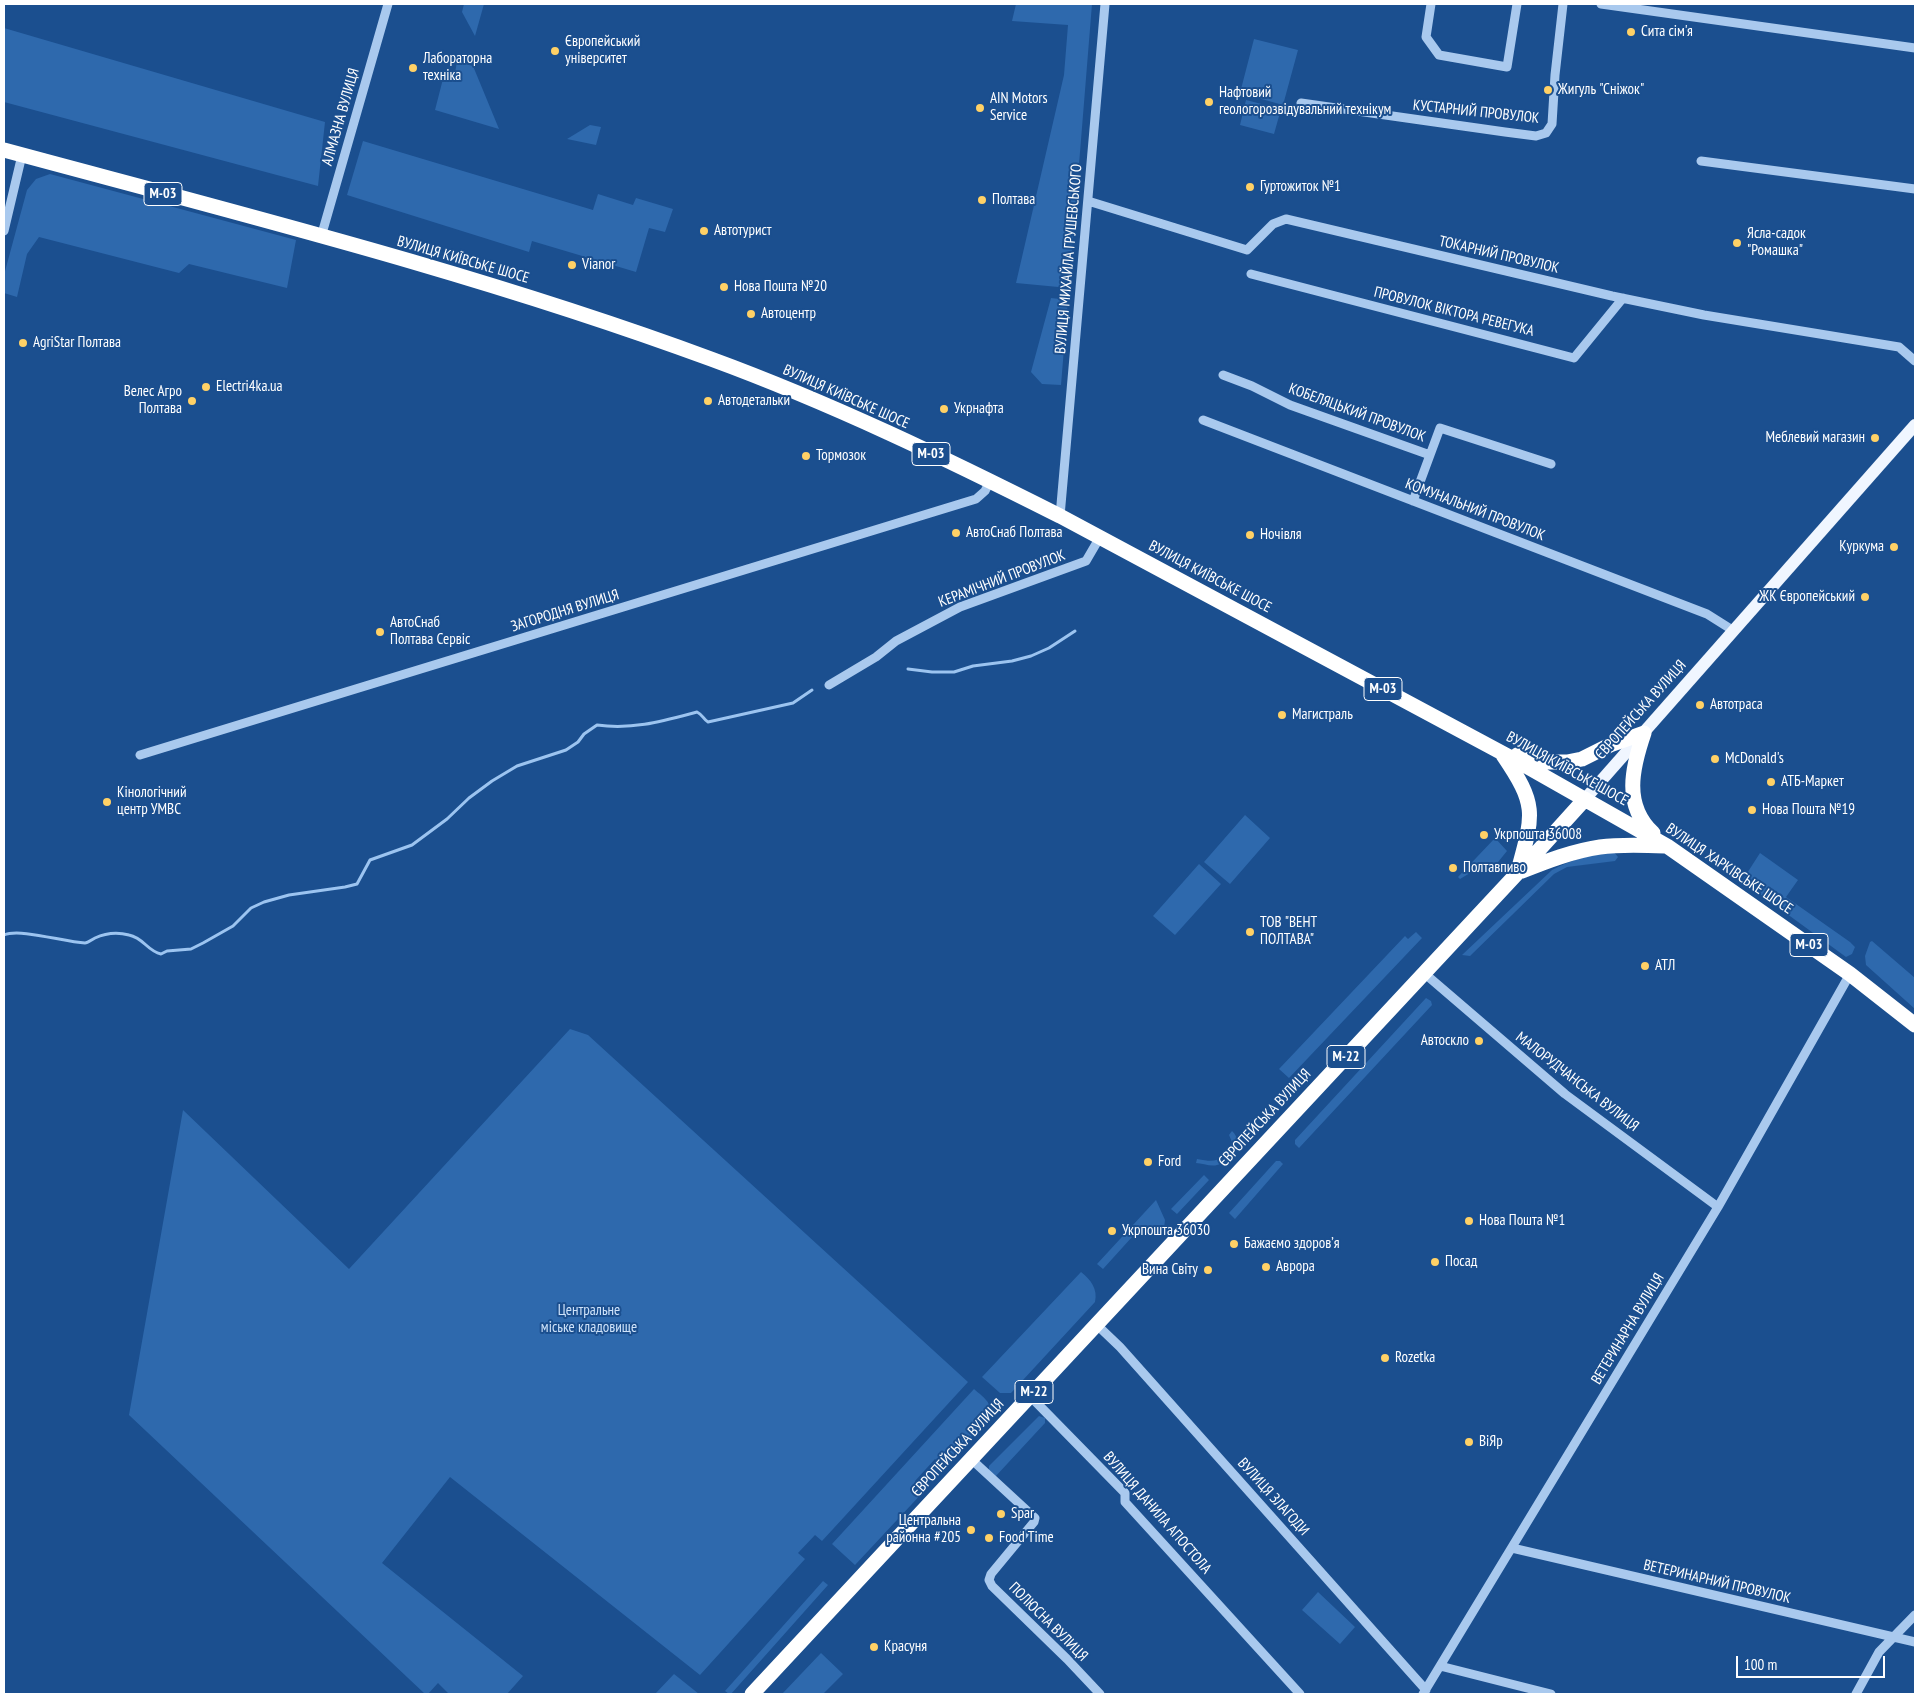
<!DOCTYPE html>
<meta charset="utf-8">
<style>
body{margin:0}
#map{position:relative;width:1919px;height:1698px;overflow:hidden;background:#1b4f8f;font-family:"PT Sans Narrow",sans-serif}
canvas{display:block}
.frame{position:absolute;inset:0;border:5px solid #fff;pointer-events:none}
.scale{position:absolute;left:1736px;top:1656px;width:149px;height:22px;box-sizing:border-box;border:2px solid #fff;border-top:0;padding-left:6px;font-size:15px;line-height:18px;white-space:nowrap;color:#fff;-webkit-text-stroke:4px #1b4f8f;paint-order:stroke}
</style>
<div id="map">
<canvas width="1919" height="1698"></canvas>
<div class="frame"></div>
<div class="scale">100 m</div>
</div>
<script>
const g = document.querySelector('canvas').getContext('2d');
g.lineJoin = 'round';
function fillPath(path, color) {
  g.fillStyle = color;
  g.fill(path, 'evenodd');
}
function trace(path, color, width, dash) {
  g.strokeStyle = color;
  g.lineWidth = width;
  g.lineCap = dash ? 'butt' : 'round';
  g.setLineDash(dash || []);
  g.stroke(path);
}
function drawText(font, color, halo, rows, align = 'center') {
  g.font = font + ' "PT Sans Narrow",sans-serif';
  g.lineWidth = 4;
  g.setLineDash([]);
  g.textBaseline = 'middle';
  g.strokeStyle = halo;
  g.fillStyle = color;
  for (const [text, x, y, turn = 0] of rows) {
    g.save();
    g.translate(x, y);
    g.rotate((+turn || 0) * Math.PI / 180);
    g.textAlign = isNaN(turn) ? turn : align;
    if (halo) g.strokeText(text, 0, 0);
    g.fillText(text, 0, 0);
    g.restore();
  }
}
fillPath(new Path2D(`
 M 464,4 L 484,4 L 475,36 L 462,12 Z
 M 1016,4 L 1092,4 L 1069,288 L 1016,283 L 1064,75 L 1068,25 L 1012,21 Z
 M 4,28 L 325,122 L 318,186 L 4,102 Z
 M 1254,39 L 1298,50 L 1283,105 L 1240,93 Z
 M 457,62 L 473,66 L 499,129 L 435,110 L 444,75 L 454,78 Z
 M 1246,100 L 1281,109 L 1274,134 L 1240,125 Z
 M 590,125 L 601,127 L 596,145 L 567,139 Z
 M 363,141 L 593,210 L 598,194 L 633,205 L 636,198 L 673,209 L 665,232 L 649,228 L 636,272 L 532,241 L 529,252 L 347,195 Z
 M 50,174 L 296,240 L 287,288 L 189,264 L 179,273 L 39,237 L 27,254 L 17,297 L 4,293 L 4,275 L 27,190 L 36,179 Z
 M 1051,298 L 1068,300 L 1061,385 L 1042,384 L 1031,372 Z
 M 1245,815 L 1270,838 L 1230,884 L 1204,862 Z
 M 1495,838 L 1507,851 L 1494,867 L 1470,873 L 1460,879 L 1458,877 Z
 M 1614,852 L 1618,857 L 1615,861 L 1567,867 L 1554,874 L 1470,956 L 1462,955 L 1552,870 C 1572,859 1592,855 1614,852 Z
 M 1760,853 L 1798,880 L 1786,897 L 1850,942 L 1855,947 L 1852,954 L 1846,957 L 1742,881 Z
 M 1199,864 L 1221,884 L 1175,935 L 1153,916 Z
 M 1416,932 L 1422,938 L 1289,1078 L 1279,1069 L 1405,936 L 1408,939 Z
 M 1872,941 L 1915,978 L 1915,1009 L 1866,965 L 1865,956 L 1870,942 Z
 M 1426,998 L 1431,1001 L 1432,1005 L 1299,1148 L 1295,1144 L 1295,1140 Z
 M 570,1029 L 588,1035 L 968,1382 L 822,1541 L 815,1535 L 798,1553 L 805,1559 L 700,1675 L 450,1477 L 382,1563 L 523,1676 L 507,1694 L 449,1694 L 438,1683 L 428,1694 L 425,1694 L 129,1415 L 183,1110 L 349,1269 Z
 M 1232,1131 C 1245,1143 1231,1162 1217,1165 C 1211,1167 1202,1163 1196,1163 L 1197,1159 C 1218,1163 1221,1161 1233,1144 L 1229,1135 Z
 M 1276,1161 L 1280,1161 L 1283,1164 L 1235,1219 L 1229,1213 Z
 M 1204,1175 L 1209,1180 L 1177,1214 L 1171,1209 Z
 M 1156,1200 L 1165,1220 L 1164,1229 L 1159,1233 L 1152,1234 L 1142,1226 L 1103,1269 L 1097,1264 Z
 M 1081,1272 C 1091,1280 1098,1289 1095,1302 L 1011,1393 L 1000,1393 L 982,1377 Z
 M 974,1389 C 983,1397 992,1402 991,1415 L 944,1467 L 935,1459 L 915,1481 L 925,1490 L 855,1565 L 832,1544 Z
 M 1039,1416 L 1045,1418 L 1045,1423 L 995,1477 L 989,1471 L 989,1466 Z
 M 823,1581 L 828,1585 L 731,1694 L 729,1694 L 725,1691 Z
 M 1318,1592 L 1355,1627 L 1340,1644 L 1302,1610 Z
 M 821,1653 L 843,1674 L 823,1694 L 782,1694 Z
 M 674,1674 L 699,1694 L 655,1694 Z`), '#2e69ad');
trace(new Path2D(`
 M 908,669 L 932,672 L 954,672 L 973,666 L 1012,661 L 1031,656 L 1049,648 L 1075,631
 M 4,935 C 20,928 64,942 85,943 C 88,943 91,940 95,938 C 106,933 117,932 129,935 C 144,938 147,951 161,954 L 167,951 L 191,949 L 203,943 L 233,926 L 251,908 L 264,902 L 289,895 L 345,887 L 357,884 L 370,860 L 412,845 L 447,819 L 469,798 L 492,781 L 517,766 L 566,750 L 578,742 L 584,734 L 597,725 C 633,730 663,721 697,712 C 703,715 703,719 708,722 L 793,703 L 812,690`), '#9cc4f0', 3);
trace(new Path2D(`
 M 1431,4 L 1426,37 L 1439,55 L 1507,67 L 1517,4
 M 1601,4 L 1915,48
 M 1301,103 L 1505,132 L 1536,136 L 1546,133 L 1552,124 L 1555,75 L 1563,4
 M 1701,161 L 1915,189
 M 1088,201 L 1247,250 L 1273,224 L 1286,219 L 1612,296 L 1704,315 L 1899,347 L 1915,361
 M 4,231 L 22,155
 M 321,237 L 388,4
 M 1251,274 L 1574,358 L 1623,298
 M 1223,375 L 1252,386 L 1290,405 L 1430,455 L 1440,428 L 1551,464
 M 1203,420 L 1707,614 L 1734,631
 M 1413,501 L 1430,455
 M 1060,516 L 1105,4
 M 829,685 L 876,657 L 896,641 L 960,607 L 1086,561 L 1100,537
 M 140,755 L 976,499 L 985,491 L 990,481
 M 1424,973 L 1565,1094 L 1718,1207
 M 1097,1325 L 1120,1347 L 1426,1690
 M 1030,1396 L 1125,1493 L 1125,1502 L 1300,1694
 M 971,1459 L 1035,1518 L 1034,1522 L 991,1574 L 989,1580 L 992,1586 L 1067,1659 L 1100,1694
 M 1512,1548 L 1915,1642
 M 1440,1666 L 1551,1694
 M 1423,1694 L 1718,1207 L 1850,974
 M 1856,1694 L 1879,1652 L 1915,1615`), '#a9c9ee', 9);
trace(new Path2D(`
 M 1585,799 L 1915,425`), '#f0f6ff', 12);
trace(new Path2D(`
 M 4,150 C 241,214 481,274 711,359 C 831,403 947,459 1060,516 L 1519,762 L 1667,846 L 1850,974 L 1915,1025
 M 1644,733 C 1632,768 1623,805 1653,833
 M 1503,755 C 1537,805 1534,813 1518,871
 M 1517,755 L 1548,762 L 1567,762 L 1582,759 L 1610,745 L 1644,733
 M 1522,871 C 1547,861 1573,851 1600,847 C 1621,844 1643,845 1665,846
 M 752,1694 L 1538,851 L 1585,799`), '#fff', 15);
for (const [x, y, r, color] of [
 [1631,32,5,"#ffd166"],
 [555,51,5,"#ffd166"],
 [413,68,5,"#ffd166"],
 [1548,90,5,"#ffd166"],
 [1209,102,5,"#ffd166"],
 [980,108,5,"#ffd166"],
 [1250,187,5,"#ffd166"],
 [982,200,5,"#ffd166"],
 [704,231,5,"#ffd166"],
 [1737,243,5,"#ffd166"],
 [572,265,5,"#ffd166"],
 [724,287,5,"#ffd166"],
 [751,314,5,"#ffd166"],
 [23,343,5,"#ffd166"],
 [206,387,5,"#ffd166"],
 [192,401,5,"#ffd166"],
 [708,401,5,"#ffd166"],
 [944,409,5,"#ffd166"],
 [1875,438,5,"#ffd166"],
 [806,456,5,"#ffd166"],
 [956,533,5,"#ffd166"],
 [1250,535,5,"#ffd166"],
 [1894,547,5,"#ffd166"],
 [1865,597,5,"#ffd166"],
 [380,632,5,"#ffd166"],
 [1700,705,5,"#ffd166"],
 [1282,715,5,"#ffd166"],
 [1715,759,5,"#ffd166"],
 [1771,782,5,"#ffd166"],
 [107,802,5,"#ffd166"],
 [1752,810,5,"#ffd166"],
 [1484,835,5,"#ffd166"],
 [1453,868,5,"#ffd166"],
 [1250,932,5,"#ffd166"],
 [1645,966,5,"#ffd166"],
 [1479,1041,5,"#ffd166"],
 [1148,1162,5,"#ffd166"],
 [1469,1221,5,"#ffd166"],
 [1112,1231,5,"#ffd166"],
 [1234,1244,5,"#ffd166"],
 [1435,1262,5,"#ffd166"],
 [1266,1267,5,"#ffd166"],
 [1208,1270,5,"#ffd166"],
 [1385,1358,5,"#ffd166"],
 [1469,1442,5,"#ffd166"],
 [1001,1514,5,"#ffd166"],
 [971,1530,5,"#ffd166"],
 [989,1538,5,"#ffd166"],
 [874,1647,5,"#ffd166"]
]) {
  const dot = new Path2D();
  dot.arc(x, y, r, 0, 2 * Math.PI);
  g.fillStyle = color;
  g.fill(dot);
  trace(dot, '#1b4f8f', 2);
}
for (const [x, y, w] of [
 [163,194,38],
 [931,454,38],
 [1383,689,38],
 [1809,945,38],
 [1346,1057,38],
 [1034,1392,38]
]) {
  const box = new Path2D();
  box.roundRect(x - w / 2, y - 11.5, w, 23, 4);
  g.fillStyle = '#1b4f8f';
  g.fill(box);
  trace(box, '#fff', 1);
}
drawText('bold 14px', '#fff', null, [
 ["М-03",163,194],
 ["М-03",931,454],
 ["М-03",1383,689],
 ["М-03",1809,945],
 ["М-22",1346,1057],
 ["М-22",1034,1392]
]);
drawText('15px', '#fff', '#1b4f8f', [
 ["Сита сім'я",1641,32],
 ["Європейський",565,42],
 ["університет",565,59],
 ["Лабораторна",423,59],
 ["техніка",423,76],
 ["Жигуль \"Сніжок\"",1558,90],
 ["Нафтовий",1219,93],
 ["геологорозвідувальний технікум",1219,110],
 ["AIN Motors",990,99],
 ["Service",990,116],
 ["Гуртожиток №1",1260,187],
 ["Полтава",992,200],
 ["Автотурист",714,231],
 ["Ясла-садок",1747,234],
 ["\"Ромашка\"",1747,251],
 ["Vianor",582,265],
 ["Нова Пошта №20",734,287],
 ["Автоцентр",761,314],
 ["AgriStar Полтава",33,343],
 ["Electri4ka.ua",216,387],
 ["Велес Агро",182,392,"right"],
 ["Полтава",182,409,"right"],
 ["Автодетальки",718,401],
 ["Укрнафта",954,409],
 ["Меблевий магазин",1865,438,"right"],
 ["Тормозок",816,456],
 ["АвтоСнаб Полтава",966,533],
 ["Ночівля",1260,535],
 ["Куркума",1884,547,"right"],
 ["ЖК Європейський",1855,597,"right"],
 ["АвтоСнаб",390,623],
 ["Полтава Сервіс",390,640],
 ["Автотраса",1710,705],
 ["Магистраль",1292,715],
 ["McDonald's",1725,759],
 ["АТБ-Маркет",1781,782],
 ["Кінологічний",117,793],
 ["центр УМВС",117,810],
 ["Нова Пошта №19",1762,810],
 ["Укрпошта 36008",1494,835],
 ["Полтавпиво",1463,868],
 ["ТОВ \"ВЕНТ",1260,923],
 ["ПОЛТАВА\"",1260,940],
 ["АТЛ",1655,966],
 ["Автоскло",1469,1041,"right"],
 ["Ford",1158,1162],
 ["Нова Пошта №1",1479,1221],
 ["Укрпошта 36030",1122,1231],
 ["Бажаємо здоровʼя",1244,1244],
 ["Посад",1445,1262],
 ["Аврора",1276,1267],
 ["Вина Світу",1198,1270,"right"],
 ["Rozetka",1395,1358],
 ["ВіЯр",1479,1442],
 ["Spar",1011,1514],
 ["Центральна",961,1521,"right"],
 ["районна #205",961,1538,"right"],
 ["Food Time",999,1538],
 ["Красуня",884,1647]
], 'left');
drawText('15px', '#fff', '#1b4f8f', [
 ["КУСТАРНИЙ ПРОВУЛОК",1476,112,6],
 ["АЛМАЗНА ВУЛИЦЯ",341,117,-74],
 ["ТОКАРНИЙ ПРОВУЛОК",1499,255,13],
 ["ВУЛИЦЯ МИХАЙЛА ГРУШЕВСЬКОГО",1069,259,-85],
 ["ВУЛИЦЯ КИЇВСЬКЕ ШОСЕ",463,260,16],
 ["ПРОВУЛОК ВІКТОРА РЕВЕГУКА",1454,312,14],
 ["ВУЛИЦЯ КИЇВСЬКЕ ШОСЕ",846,397,24],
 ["КОБЕЛЯЦЬКИЙ ПРОВУЛОК",1357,413,20],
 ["КОМУНАЛЬНИЙ ПРОВУЛОК",1475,510,21],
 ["ВУЛИЦЯ КИЇВСЬКЕ ШОСЕ",1210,577,28],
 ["КЕРАМІЧНИЙ ПРОВУЛОК",1002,579,-21],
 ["ЗАГОРОДНЯ ВУЛИЦЯ",565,611,-17],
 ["ЄВРОПЕЙСЬКА ВУЛИЦЯ",1641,710,-48],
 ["ВУЛИЦЯ КИЇВСЬКЕ ШОСЕ",1567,769,29],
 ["ВУЛИЦЯ ХАРКІВСЬКЕ ШОСЕ",1729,869,34],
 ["МАЛОРУДЧАНСЬКА ВУЛИЦЯ",1577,1082,38],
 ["ЄВРОПЕЙСЬКА ВУЛИЦЯ",1265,1118,-47],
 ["ВЕТЕРИНАРНА ВУЛИЦЯ",1628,1329,-59],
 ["ЄВРОПЕЙСЬКА ВУЛИЦЯ",958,1448,-47],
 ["ВУЛИЦЯ ЗЛАГОДИ",1273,1497,48],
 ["ВУЛИЦЯ ДАНИЛА АПОСТОЛА",1157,1513,49],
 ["ВЕТЕРИНАРНИЙ ПРОВУЛОК",1717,1582,13],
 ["ПОЛЮСНА ВУЛИЦЯ",1048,1622,45]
]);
drawText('15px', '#cfe3fa', '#1b4f8f', [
 ["Центральне",589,1311],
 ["міське кладовище",589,1328]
]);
</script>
